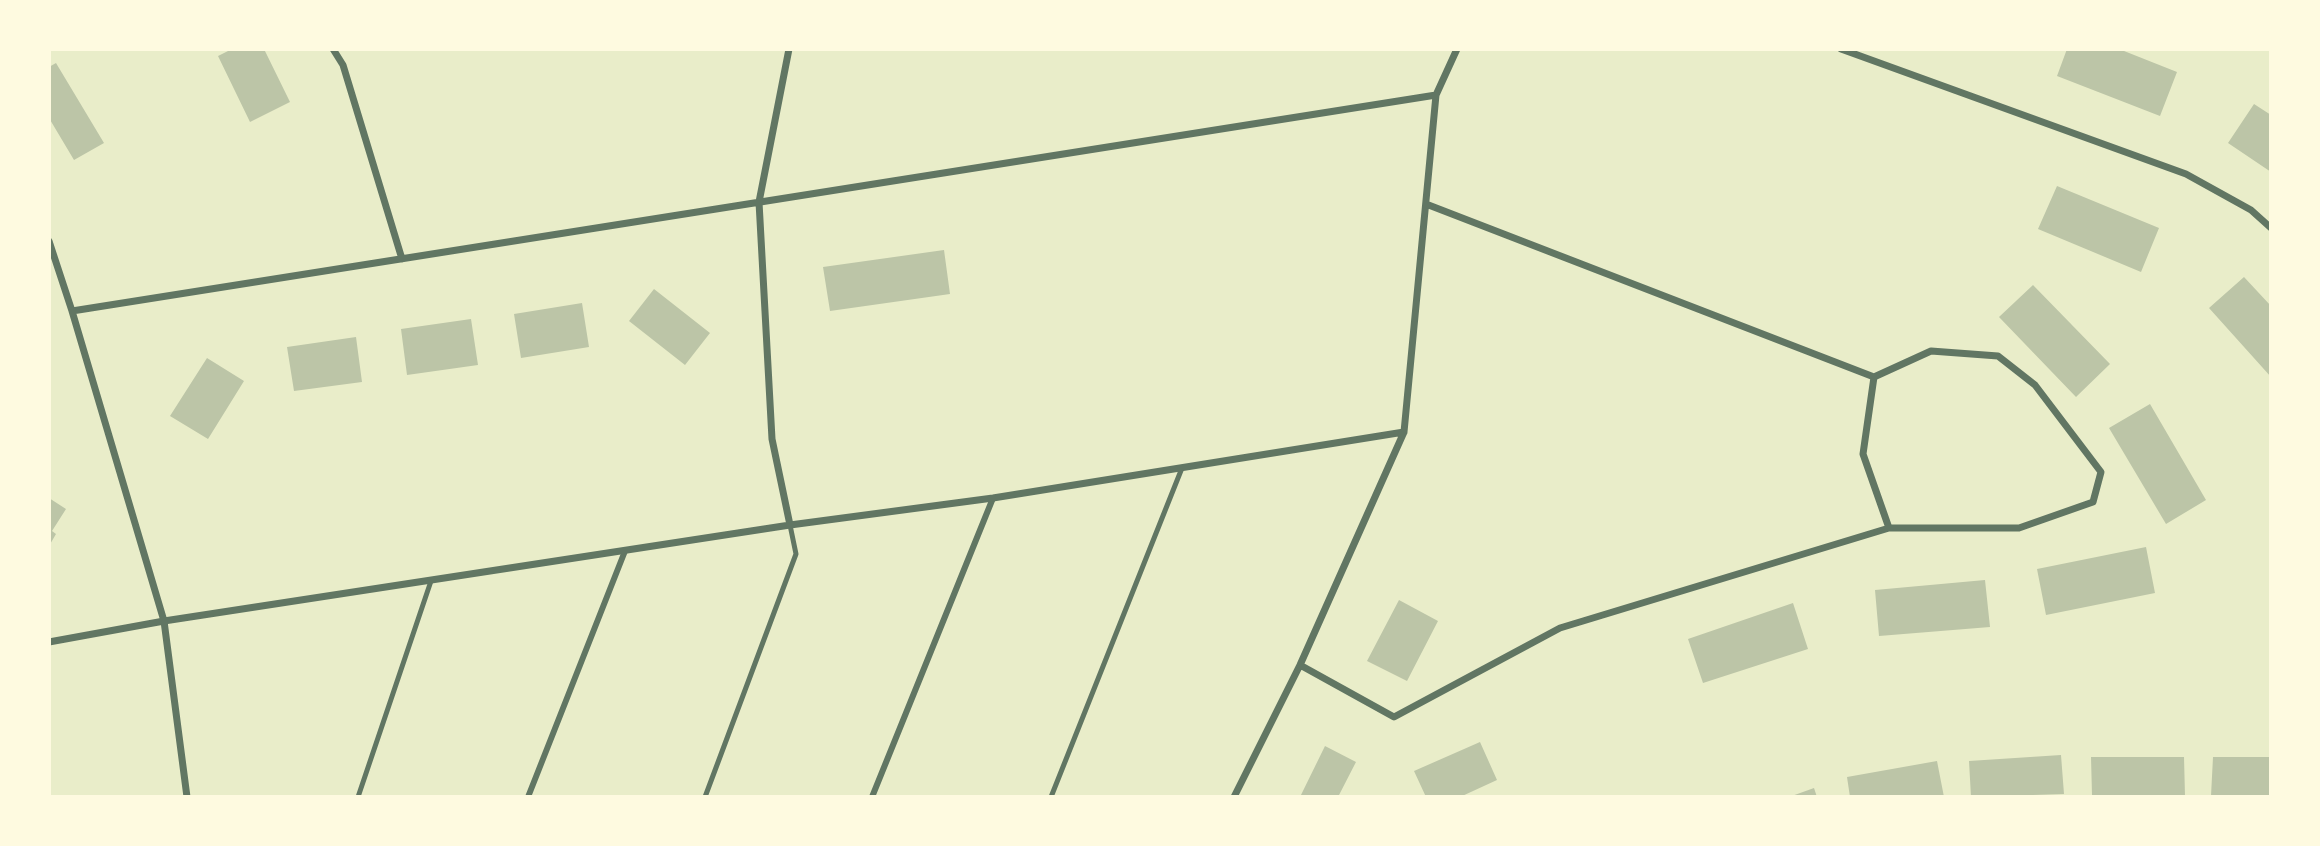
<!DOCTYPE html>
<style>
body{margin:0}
#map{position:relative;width:2320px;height:846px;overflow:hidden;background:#e9edc9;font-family:Ubuntu,sans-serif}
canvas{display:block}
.frame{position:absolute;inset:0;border:51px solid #fefae0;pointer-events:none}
</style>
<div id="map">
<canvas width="2320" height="846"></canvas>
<div class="frame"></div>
</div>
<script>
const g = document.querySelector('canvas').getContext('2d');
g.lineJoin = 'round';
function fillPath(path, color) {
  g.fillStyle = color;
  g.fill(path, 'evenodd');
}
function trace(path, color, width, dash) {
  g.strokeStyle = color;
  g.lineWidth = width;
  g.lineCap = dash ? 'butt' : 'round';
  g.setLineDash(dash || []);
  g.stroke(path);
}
fillPath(new Path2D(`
 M 232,49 L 264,49 L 290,102 L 250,122 L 218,56 Z
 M 2067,49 L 2119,49 L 2177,72 L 2160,116 L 2057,76 Z
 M 56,63 L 104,143 L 74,160 L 49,118 L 49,67 Z
 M 2254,104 L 2271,115 L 2271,172 L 2228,143 Z
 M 2057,186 L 2159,228 L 2141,272 L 2038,229 Z
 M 944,250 L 950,294 L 830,311 L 823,267 Z
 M 2244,277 L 2271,306 L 2271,377 L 2209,308 Z
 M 2033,285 L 2110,364 L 2076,397 L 1999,317 Z
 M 654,289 L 710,333 L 685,365 L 629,321 Z
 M 582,303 L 589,347 L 521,358 L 514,314 Z
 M 471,319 L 478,365 L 407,375 L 401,329 Z
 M 356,337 L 362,382 L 294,391 L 287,347 Z
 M 207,358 L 244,381 L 208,439 L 170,416 Z
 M 2150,404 L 2206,500 L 2166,524 L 2109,428 Z
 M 49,498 L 66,509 L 52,531 L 56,534 L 49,546 Z
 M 2146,547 L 2155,593 L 2046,615 L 2037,569 Z
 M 1985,580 L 1990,627 L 1879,636 L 1875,590 Z
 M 1399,600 L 1438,621 L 1407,681 L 1367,661 Z
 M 1793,603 L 1808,649 L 1703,683 L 1688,639 Z
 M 1480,742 L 1497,780 L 1460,797 L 1426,797 L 1414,771 Z
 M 1325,746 L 1356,762 L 1338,797 L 1300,797 Z
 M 2061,755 L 2064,794 L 1971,797 L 1969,761 Z
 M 2091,757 L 2184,757 L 2185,796 L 2092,795 Z
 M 2213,757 L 2271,757 L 2271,797 L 2211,796 Z
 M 1937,761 L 1944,797 L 1850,797 L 1847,777 Z
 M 1814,788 L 1817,797 L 1789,797 Z`), '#bcc5a7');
trace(new Path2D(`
 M 358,797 L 431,581
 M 705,797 L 796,554 L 790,525
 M 1051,797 L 1182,468`), '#617663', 5);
trace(new Path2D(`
 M 528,797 L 625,551
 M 872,797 L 993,498`), '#617663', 6);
trace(new Path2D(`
 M 333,49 L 343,65 L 402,259
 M 789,49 L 759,202 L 772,439 L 790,525
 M 1841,49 L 2186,174 L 2251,210 L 2271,228
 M 49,241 L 72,311 L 164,621 L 187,797
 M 72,311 L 1436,95
 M 1874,377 L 1863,454 L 1889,528
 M 49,642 L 164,621 L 790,525 L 993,498 L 1404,432
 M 1300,665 L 1394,717 L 1560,628 L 1889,528 L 2019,528 L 2093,502 L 2101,472 L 2035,385 L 1998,356 L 1931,351 L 1874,377 L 1426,204
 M 1234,797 L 1300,665 L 1404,432 L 1436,95 L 1457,49`), '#617663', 7);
</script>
